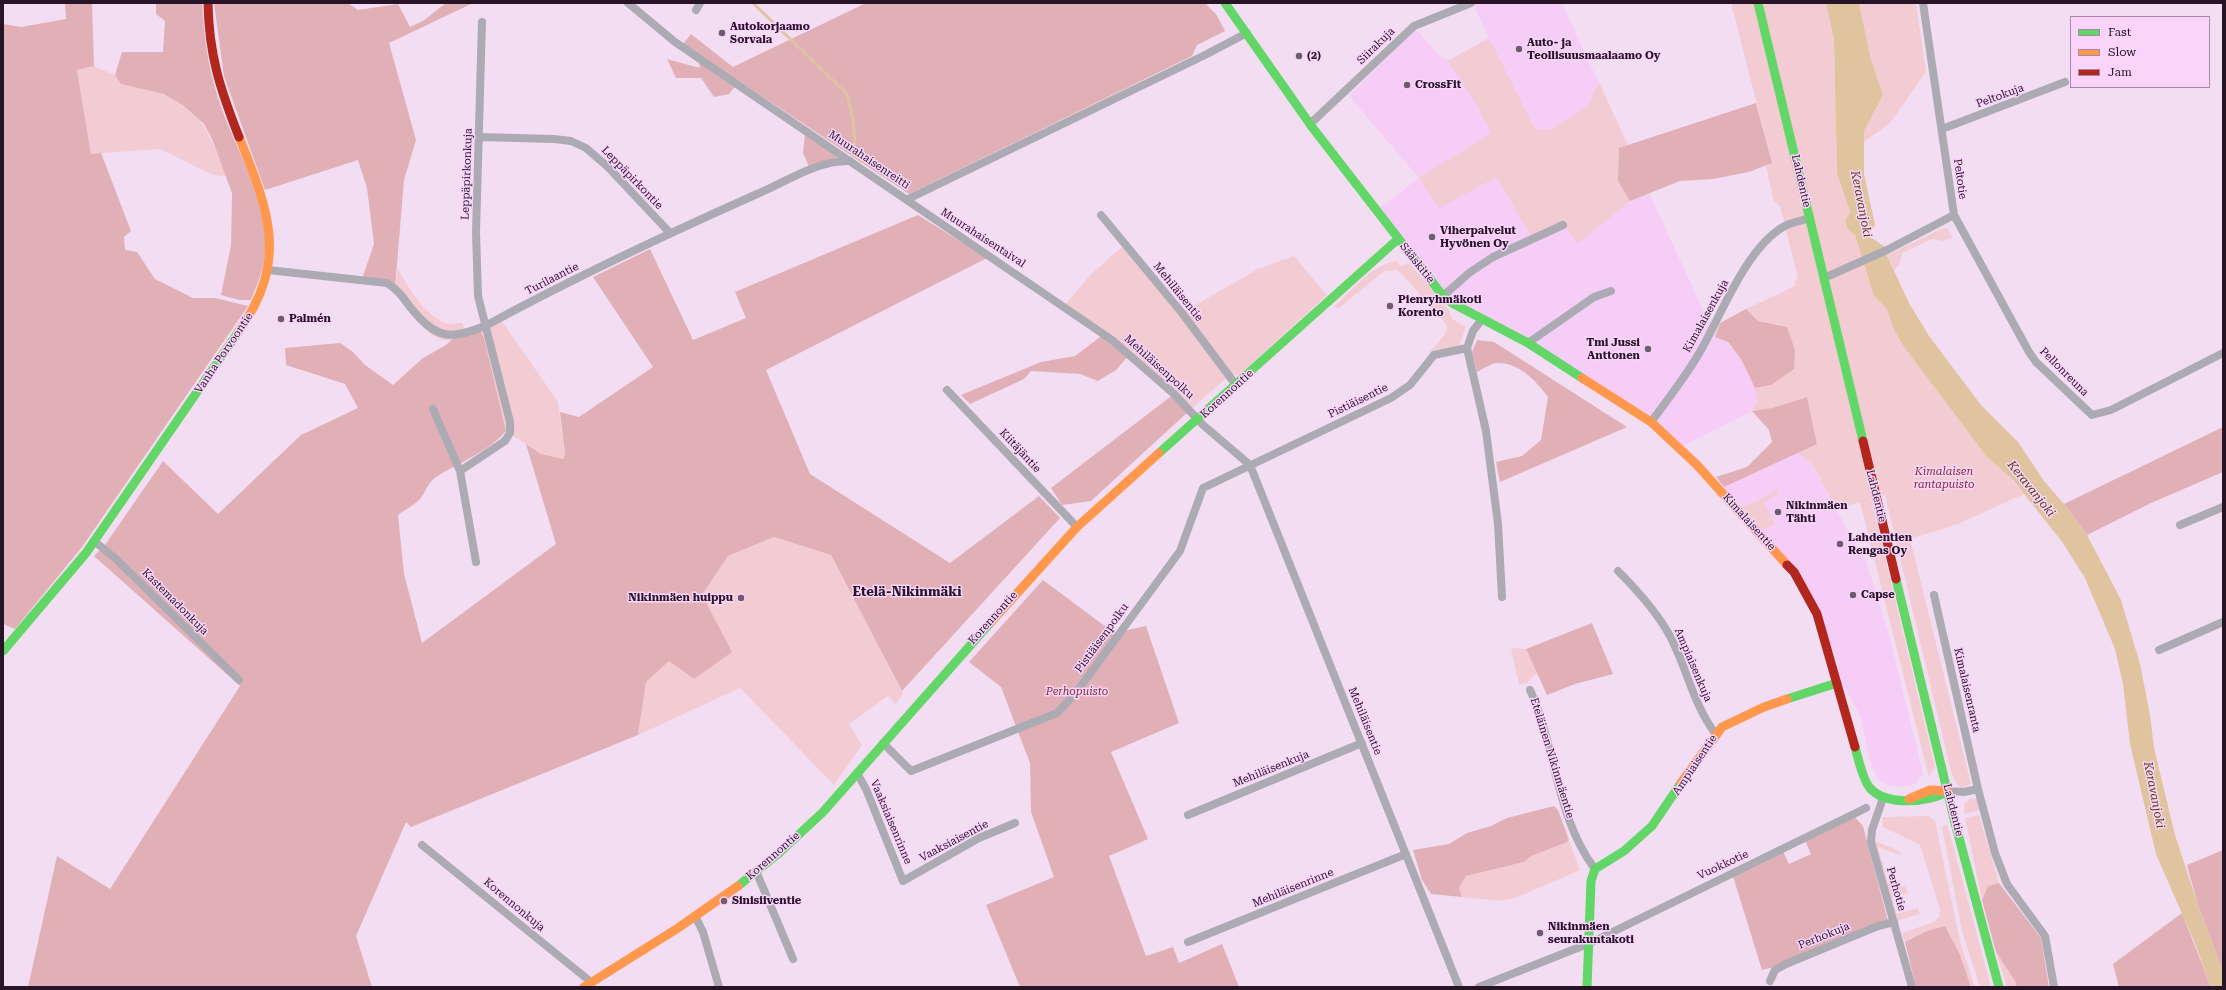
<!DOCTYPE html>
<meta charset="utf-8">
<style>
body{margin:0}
#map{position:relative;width:2226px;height:990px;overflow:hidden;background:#f3ddf3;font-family:"Roboto Serif",serif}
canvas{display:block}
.frame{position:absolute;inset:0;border:4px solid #271527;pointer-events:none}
.legend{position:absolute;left:2070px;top:16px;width:140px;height:72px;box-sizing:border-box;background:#fbd4fc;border:1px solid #a688a7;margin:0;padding:5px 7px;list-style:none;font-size:12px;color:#271527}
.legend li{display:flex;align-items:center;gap:8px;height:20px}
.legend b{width:20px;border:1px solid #a688a7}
</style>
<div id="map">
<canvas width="2226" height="990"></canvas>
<div class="frame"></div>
<ul class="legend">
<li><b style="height:5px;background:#63d668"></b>Fast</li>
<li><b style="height:5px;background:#ff974d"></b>Slow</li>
<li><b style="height:5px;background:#b3261e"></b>Jam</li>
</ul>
</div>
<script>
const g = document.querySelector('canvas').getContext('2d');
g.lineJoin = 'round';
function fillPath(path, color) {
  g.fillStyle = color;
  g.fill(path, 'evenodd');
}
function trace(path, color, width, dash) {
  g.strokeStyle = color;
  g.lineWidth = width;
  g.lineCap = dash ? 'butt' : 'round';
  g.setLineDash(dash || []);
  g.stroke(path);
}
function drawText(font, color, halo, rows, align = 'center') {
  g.font = font + ' "Roboto Serif",serif';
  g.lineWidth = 3;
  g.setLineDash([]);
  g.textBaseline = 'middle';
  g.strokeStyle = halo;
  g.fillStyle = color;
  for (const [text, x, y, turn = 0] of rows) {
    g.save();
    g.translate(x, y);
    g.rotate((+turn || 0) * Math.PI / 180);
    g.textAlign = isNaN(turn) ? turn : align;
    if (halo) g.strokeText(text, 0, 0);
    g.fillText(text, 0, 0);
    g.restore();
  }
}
fillPath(new Path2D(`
 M 1481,3 L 1562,3 L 1708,321 L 1720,323 L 1715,337 L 1727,342 L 1741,359 L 1755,388 L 1757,402 L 1752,411 L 1678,448 L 1651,422 L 1452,303 L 1376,211 L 1419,178 L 1349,96 L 1416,29 L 1440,57 L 1449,60 L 1489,38 L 1474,5 Z
 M 1797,452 L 1814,466 L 1830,499 L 1866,561 L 1889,635 L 1923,774 L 1915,784 L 1902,787 L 1894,786 L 1885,784 L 1878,779 L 1871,764 L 1860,715 L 1843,685 L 1834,651 L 1815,610 L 1743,508 L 1724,487 Z`), '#f5cdf6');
fillPath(new Path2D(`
 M 1731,3 L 1826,3 L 1834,40 L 1837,173 L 1850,212 L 1845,220 L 1848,230 L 1855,235 L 1874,296 L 1887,309 L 1894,330 L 1904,347 L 1976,443 C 1990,461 2009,475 2024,494 L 1958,524 L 1910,539 L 1971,784 L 1962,788 L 1956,784 L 1951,771 L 1885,495 L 1871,499 L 1935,767 L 1929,777 L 1860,502 L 1836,510 L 1814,466 L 1797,452 L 1817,444 L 1807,397 L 1772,408 L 1752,411 L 1757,402 L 1755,388 L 1771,385 L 1787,327 L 1758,321 L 1746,309 L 1795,286 L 1795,281 L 1798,278 L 1780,206 L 1774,202 L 1766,166 L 1772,163 Z
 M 1859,3 L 1916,3 L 1926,72 L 1890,123 L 1864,142 L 1864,131 L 1883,95 L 1871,60 Z
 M 1489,38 L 1535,129 L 1549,130 L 1587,107 L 1599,82 L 1628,145 L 1619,148 L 1618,181 L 1630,201 L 1578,243 L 1563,225 L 1532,238 L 1497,177 L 1439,208 L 1419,178 L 1491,133 L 1474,100 L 1448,61 Z
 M 94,66 L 115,75 L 121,84 C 135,87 150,89 163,93 C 201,106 213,143 226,176 L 213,175 L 160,149 L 91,154 L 77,70 Z
 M 1943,228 L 1947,228 L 1953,238 L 1942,241 L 1932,239 L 1902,253 L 1899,265 L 1894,271 L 1887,255 Z
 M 1122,247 L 1185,311 L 1258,269 L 1294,256 L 1327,295 L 1239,375 L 1231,374 L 1190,410 L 1064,306 L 1090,275 Z
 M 1396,261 L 1401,266 L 1409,263 L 1449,310 L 1452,319 L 1466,327 L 1458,349 L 1434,355 L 1430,352 L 1446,333 L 1447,326 L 1403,275 L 1397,270 L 1384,271 L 1338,309 L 1335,306 C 1351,291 1373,264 1396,261 Z
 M 398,269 C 408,287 425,316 446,323 C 450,325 457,323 462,323 L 467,335 C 462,336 457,339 452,340 C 427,344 406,305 395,288 Z
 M 500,318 L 558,402 L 565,454 L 563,459 L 541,454 L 506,431 L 484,338 L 479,328 Z
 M 1778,490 L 1777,495 L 1764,502 L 1775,524 L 1763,530 L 1743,508 Z
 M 774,537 L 831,555 L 902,691 L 902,696 L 896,704 L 888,696 L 849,724 L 862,745 L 834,785 L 740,688 L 638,735 L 646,682 L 669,660 L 694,679 L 702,595 L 728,556 Z
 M 1514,648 L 1526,649 L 1537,673 L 1528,682 L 1519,685 L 1511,649 Z
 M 1975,798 L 1978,800 L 1980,810 L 1964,814 L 1964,804 L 1970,799 Z
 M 1979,815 L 1999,883 L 1988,887 L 1982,900 L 1965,818 Z
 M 1928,816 L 1935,821 L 1960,942 L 1975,987 L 1971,987 L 1960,955 L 1927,931 L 1905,942 L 1902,933 L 1934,922 L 1939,917 L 1940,909 L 1920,845 L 1883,827 L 1882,817 Z
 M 1947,824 L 1951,838 L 1991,987 L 1980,987 L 1962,931 L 1942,827 Z
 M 1569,840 L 1580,870 L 1518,897 L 1499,901 L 1462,897 L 1459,888 L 1466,876 L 1524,862 L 1531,856 Z
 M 1876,841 L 1901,852 L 1900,855 L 1878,847 L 1888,883 L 1906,887 L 1908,893 L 1892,898 L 1897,914 L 1918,908 L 1920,914 L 1896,921 L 1874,842 Z
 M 1996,952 L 2015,981 L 2017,987 L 2007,987 Z`), '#f3ccd3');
fillPath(new Path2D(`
 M 65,3 L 92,3 L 94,66 L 77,70 L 91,154 L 101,153 L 131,231 L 124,237 L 125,250 L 137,252 L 155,279 L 193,298 L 215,298 L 248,306 L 82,547 L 15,629 L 3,624 L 3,24 L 21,27 L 66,19 Z
 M 156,3 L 202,3 C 204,39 209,73 221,107 C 237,152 273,211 264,260 C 262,274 256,287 251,300 L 239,300 L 221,295 L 231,245 L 232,193 L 212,139 L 204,124 L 183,105 L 164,94 L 121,84 L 115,75 L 122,52 L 163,52 L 165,21 L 156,14 Z
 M 214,3 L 348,3 L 358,10 L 398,4 L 410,27 L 423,21 L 446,3 L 473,3 L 389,43 L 416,140 L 404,180 L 395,288 L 362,279 L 374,244 L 367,188 L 358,160 L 265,190 L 224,76 Z
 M 866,3 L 1205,3 L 1216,14 L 1225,31 L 1197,45 L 1192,56 L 909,194 L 739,81 L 729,94 L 714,97 L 701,78 L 676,78 L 667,59 L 700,68 L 697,55 L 683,44 L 691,34 L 733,67 Z
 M 1756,103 L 1772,163 L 1749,172 L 1713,179 L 1680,181 L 1630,201 L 1618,181 L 1619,148 Z
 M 805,134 L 837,156 L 835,162 L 810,169 L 803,153 Z
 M 918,215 L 987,258 L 766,370 L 810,474 L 950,563 L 1039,496 L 1060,518 L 902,691 L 831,555 L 774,537 L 728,556 L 702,595 L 732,652 L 694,679 L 669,661 L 646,682 L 638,735 L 411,827 L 406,822 L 356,936 L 372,987 L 28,987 L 57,856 L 110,889 L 240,686 L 94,556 L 105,545 L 163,461 L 218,514 L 301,435 L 358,408 L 345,384 L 286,365 L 285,348 L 340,343 L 352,351 L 365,365 L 393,385 L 423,358 L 446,345 L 456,336 L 479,328 L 484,338 L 506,431 C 488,452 460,462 436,477 C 427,483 426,492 420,499 C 414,505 405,510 398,515 L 404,574 L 422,643 L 556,544 L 526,444 L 541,454 L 563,459 L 565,454 L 560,412 L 579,417 L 653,367 L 593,277 L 650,249 L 693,340 L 746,318 L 735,292 Z
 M 1746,309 L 1758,321 L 1787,327 L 1795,350 L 1794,369 L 1771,385 L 1755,388 L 1741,359 L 1728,342 L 1715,337 L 1720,323 Z
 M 1104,334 L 1129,355 L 1116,370 L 1098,381 L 1080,374 L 1031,371 L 1024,379 L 970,404 L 961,395 L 1041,362 L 1075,356 Z
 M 1477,340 L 1494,342 L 1627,427 L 1500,482 L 1496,462 L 1522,456 L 1541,440 L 1548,397 C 1536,381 1519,362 1497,363 C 1491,363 1483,369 1477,372 L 1472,352 Z
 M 1174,394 L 1190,410 L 1091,501 L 1062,505 L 1051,488 Z
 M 1807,397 L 1817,444 L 1724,487 L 1716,477 L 1747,467 L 1772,442 L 1769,430 L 1752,411 L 1772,408 Z
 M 2223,427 L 2223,472 L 2151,503 L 2087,535 L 2064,504 Z
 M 1043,580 L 1114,633 L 1146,626 L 1179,723 L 1111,752 L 1148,839 L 1109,856 L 1146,956 L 1173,947 L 1179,963 L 1222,944 L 1239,987 L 1020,987 L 986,905 L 1054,877 L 1031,812 L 1030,763 L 1001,687 L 969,662 Z
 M 1592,623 L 1613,674 L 1575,684 L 1547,695 L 1526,649 Z
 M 1554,806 L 1558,810 L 1569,840 L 1567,842 L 1531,856 L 1524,862 L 1466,876 L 1459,888 L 1462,897 L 1431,894 L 1422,880 L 1413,850 L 1449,844 L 1467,833 L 1491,826 L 1507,818 Z
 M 1853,815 L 1863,826 L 1888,921 L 1786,964 L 1762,970 L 1732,873 L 1782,849 L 1789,864 L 1811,854 L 1804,838 Z
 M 2223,850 L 2223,972 L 2197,902 L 2187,865 Z
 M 1999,883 L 2041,938 L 2049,987 L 2017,987 L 2015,981 L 1996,952 L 1982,900 L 1988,886 Z
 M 2182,913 L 2211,987 L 2119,987 L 2113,964 Z
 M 1945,926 L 1960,955 L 1971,987 L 1916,987 L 1905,942 L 1927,931 Z`), '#e1b0b6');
fillPath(new Path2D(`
 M 1826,3 L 1859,3 L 1871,60 L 1883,95 L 1864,131 L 1864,174 L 1875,225 L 1869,233 L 1870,237 L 1884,246 L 1887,256 L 1909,303 L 1929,336 L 1981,405 L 2018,442 L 2044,481 L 2064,504 L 2087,535 L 2121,600 L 2140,664 L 2150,715 L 2154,748 L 2175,835 L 2197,902 L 2223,972 L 2223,987 L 2211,987 L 2194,941 L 2156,854 L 2130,744 L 2123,684 L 2115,649 L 2085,578 L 2063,543 L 2014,481 L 1986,456 L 1904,347 L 1894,330 L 1887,309 L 1874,296 L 1855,235 L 1848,230 L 1845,220 L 1850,212 L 1837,173 L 1834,40 Z`), '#dfc49f');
trace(new Path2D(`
 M 753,3 L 847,94 L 853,119 L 855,141 L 852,154 L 861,161`), '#dfc49f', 3);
trace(new Path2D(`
 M 628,3 L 675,42 L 1112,340 L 1174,394 L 1203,425 L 1250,465 L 1459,987
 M 1923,3 L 1954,215 L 2029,352 L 2036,362 L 2092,415 L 2111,410 L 2223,353
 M 696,10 L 700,3
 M 1310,124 L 1414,26 L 1471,3
 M 1942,129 L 2065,82
 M 479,137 L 554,139 L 571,141 L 586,148 L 608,167 L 670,233
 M 908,199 L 1205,55 L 1247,33
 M 1101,215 L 1182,313 L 1236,385
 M 268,270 L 387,283 C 397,289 403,297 410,307 C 436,339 450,341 487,325 C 575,277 665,235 757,194 C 786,182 817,160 850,161
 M 1824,278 L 1887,250 L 1954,215
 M 1443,296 L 1469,273 L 1493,257 L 1563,225
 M 1482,319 L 1473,331 L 1467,348 L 1486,431 L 1498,524 L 1502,597
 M 1528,343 L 1594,297 L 1611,291
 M 947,390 L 1077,527
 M 433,409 L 460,471 L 476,562
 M 1651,422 C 1668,399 1687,375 1701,350 C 1722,313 1746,249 1783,227 C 1791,222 1801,221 1810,218
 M 460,471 L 505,441 L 510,433 L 510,422 L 478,296 L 476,232 L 482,22
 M 2180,525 L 2223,507
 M 94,541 L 115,558 L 239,680
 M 1618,571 C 1635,588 1658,614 1670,636 C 1687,668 1693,704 1715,733
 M 1934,595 L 1978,789 L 1995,853 L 2007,884 L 2045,936 L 2054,987
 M 2159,650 L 2223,622
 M 1530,690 C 1556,747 1556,818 1595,869
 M 883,743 L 911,771 L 1057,713 L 1075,694 L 1180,551 L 1203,488 L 1391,398 L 1410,385 L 1434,355 L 1467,348
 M 857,773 L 866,789 L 903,881 L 979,838 L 1015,823
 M 1948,791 L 1964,792 L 1978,789
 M 1883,798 L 1872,830 L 1871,842 L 1912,987
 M 1188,815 L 1362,743
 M 422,845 L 591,982
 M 756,871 L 793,959
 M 695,916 L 703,932 L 719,987
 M 1188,942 L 1406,854
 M 1770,981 L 1775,970 L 1786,964 L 1878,926 L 1894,922
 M 1479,987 L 1590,943 L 1866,808`), '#acaab3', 8);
trace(new Path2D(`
 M 1225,3 L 1312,127 L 1443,296 L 1452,303 L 1528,343 L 1582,378
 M 1758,3 L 1863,441
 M 1159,453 L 1398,239
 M 1896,579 L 1954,819 L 1999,987
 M 3,651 L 86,553 L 239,331
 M 1787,699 L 1837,683
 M 1855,747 C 1858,758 1863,781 1870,788 C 1885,806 1930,803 1948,791
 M 738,886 L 779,853 L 823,812 L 991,622
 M 1587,987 L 1591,881 L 1595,869 L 1624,851 L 1652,826 L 1681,783`), '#63d668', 9);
trace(new Path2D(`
 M 239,137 C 269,211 289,260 239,331
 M 1582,378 L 1651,422 L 1697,465 L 1787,565
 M 991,622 L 1077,527 L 1159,453
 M 1681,783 L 1722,727 L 1764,707 L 1787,699
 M 1909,799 L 1930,790 L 1948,791
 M 584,987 L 678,928 L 738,886`), '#ff974d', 9);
trace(new Path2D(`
 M 208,3 C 209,55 220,89 239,137
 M 1863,441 L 1896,579
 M 1787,565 L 1794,572 L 1817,614 L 1855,747`), '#b3261e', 9);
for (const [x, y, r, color] of [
 [722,33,4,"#6e5b6e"],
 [1519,49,4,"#6e5b6e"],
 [1299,56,4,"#6e5b6e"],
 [1407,85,4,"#6e5b6e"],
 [1432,237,4,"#6e5b6e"],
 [1390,306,4,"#6e5b6e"],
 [281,319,4,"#6e5b6e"],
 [1648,349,4,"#6e5b6e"],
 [1778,512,4,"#6e5b6e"],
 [1840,544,4,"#6e5b6e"],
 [1853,595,4,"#6e5b6e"],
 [741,598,4,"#6e5b6e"],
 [724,901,4,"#6e5b6e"],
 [1540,933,4,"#6e5b6e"]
]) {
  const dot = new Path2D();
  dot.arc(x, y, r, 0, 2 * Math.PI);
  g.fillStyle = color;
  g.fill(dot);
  trace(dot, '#fbd4fc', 1.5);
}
drawText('bold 11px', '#271527', '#fbd4fc', [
 ["Autokorjaamo",730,27],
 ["Sorvala",730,40],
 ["Auto- ja",1527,43],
 ["Teollisuusmaalaamo Oy",1527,56],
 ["(2)",1307,56],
 ["CrossFit",1415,85],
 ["Viherpalvelut",1440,231],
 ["Hyvönen Oy",1440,244],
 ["Pienryhmäkoti",1398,300],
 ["Korento",1398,313],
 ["Palmén",289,319],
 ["Tmi Jussi",1640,343,"right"],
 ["Anttonen",1640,356,"right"],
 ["Nikinmäen",1786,506],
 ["Tähti",1786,519],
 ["Lahdentien",1848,538],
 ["Rengas Oy",1848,551],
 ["Capse",1861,595],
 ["Nikinmäen huippu",733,598,"right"],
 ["Sinisiiventie",732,901],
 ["Nikinmäen",1548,927],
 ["seurakuntakoti",1548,940]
], 'left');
drawText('11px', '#271527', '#fbd4fc', [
 ["Siirakuja",1376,46,-44],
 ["Peltokuja",2000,96,-20],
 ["Muurahaisenreitti",869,160,34],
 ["Leppäpirkonkuja",467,174,-88],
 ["Leppäpirkontie",632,178,46],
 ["Peltotie",1960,179,82],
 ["Lahdentie",1801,181,77],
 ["Muurahaisentaival",983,238,33],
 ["Sääskitie",1417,263,51],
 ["Turilaantie",552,279,-27],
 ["Mehiläisentie",1178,292,51],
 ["Kimalaisenkuja",1706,316,-61],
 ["Vanha Porvoontie",224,353,-56],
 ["Mehiläisenpolku",1159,367,42],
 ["Pellonreuna",2064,372,45],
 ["Korennontie",1227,394,-42],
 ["Pistiäisentie",1358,401,-26],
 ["Kiitäjäntie",1020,451,47],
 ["Lahdentie",1876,496,76],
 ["Kimalaisentie",1749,522,48],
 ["Kastemadonkuja",175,602,45],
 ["Korennontie",993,618,-48],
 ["Pistiäisenpolku",1102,638,-54],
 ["Ampiaisenkuja",1693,665,67],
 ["Kimalaisenranta",1967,690,77],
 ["Mehiläisentie",1365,721,68],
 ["Eteläinen Nikinmäentie",1552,758,73],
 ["Ampiaisentie",1695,765,-56],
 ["Mehiläisenkuja",1271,769,-22],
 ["Lahdentie",1953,810,76],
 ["Vaaksiaisenrinne",891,822,67],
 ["Vaaksiaisentie",954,841,-28],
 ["Korennontie",773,856,-41],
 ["Vuokkotie",1723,865,-25],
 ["Mehiläisenrinne",1293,888,-22],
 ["Perhotie",1896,889,74],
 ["Korennonkuja",514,905,40],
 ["Perhokuja",1824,936,-22]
]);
drawText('italic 11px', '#822d29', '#fbd4fc', [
 ["Kimalaisen",1944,472],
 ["rantapuisto",1944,485],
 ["Perhopuisto",1077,692]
]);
drawText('italic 12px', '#503c07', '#fbd4fc', [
 ["Keravanjoki",1861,204,79],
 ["Keravanjoki",2031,489,51],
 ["Keravanjoki",2154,795,79]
]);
drawText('bold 13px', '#271527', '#fbd4fc', [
 ["Etelä-Nikinmäki",907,592]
]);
</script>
